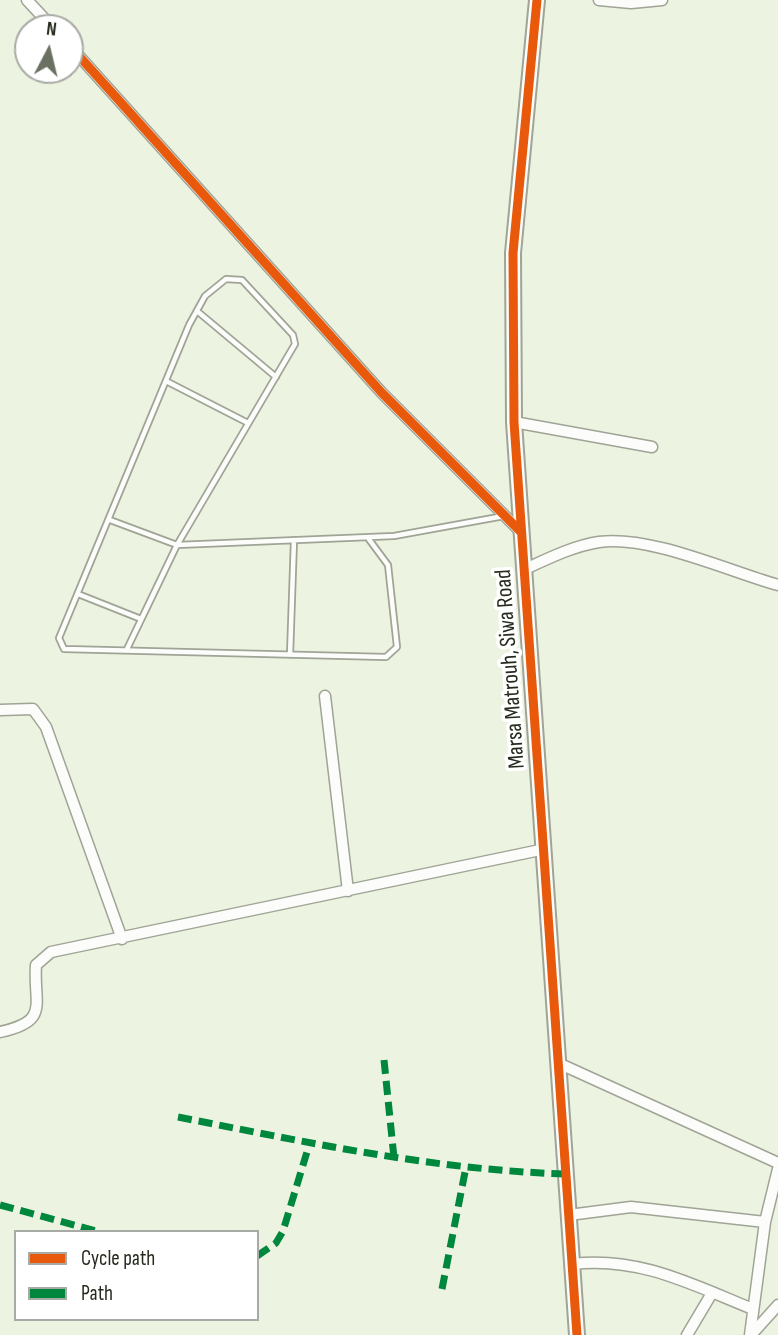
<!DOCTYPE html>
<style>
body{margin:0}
#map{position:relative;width:778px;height:1335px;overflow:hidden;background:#ecf3e0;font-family:"Sofia Sans Condensed",sans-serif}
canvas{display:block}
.legend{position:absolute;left:14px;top:1230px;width:245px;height:91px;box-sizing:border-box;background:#fff;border:2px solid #a8aaa5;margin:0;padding:9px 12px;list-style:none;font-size:21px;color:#262b1e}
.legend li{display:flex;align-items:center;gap:14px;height:35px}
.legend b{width:35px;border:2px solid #a8aaa5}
.north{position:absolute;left:14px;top:14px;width:70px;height:70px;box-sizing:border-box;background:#fff;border:2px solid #a8aaa5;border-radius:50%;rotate:7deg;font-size:19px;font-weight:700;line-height:28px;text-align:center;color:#262b1e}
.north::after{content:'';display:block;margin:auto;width:24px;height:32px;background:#6b7162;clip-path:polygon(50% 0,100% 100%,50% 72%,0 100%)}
</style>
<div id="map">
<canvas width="778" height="1335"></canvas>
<ul class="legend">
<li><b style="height:9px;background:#e8590c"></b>Cycle path</li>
<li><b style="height:9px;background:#00873e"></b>Path</li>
</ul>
<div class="north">N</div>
</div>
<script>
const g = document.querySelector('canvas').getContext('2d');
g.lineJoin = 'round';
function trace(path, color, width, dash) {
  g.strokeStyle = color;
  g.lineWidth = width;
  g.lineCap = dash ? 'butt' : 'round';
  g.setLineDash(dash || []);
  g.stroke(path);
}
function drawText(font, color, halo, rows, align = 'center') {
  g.font = font + ' "Sofia Sans Condensed",sans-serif';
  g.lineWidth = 7;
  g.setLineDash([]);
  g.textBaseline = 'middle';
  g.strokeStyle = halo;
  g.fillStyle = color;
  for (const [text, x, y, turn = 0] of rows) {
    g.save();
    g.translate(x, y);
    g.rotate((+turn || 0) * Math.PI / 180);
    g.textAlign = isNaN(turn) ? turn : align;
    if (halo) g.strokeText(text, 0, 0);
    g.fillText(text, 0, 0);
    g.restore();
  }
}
const lane = new Path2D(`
 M 197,311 L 276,377
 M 166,381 L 248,423
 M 110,520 L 177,545 L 394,536 L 504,516
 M 78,594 L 141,619
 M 127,649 L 177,545 L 295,344 L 293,335 L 242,280 L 226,279 L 205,296 L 189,325 L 59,638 L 64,649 L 386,657 L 397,647 L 388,565 L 368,538
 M 290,655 L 294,540`);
const street = new Path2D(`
 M 27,0 L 53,28
 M 599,0 L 631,3 L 662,0
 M 70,46 L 382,393 L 520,531
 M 514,422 L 652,447
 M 523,570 C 547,559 573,546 599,542 C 650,535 728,571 778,585
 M 325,696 L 348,891
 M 0,710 L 33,709 L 46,727 L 122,939
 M 0,1032 C 51,1021 33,1004 36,965 L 51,952 L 545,849
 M 558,1063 L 778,1163
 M 569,1215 L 631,1207 L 765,1222
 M 573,1264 C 639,1256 693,1285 753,1309
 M 687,1335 L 712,1293
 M 750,1335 L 765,1222 L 778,1169
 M 751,1335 L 778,1305`);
const secondary = new Path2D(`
 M 537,0 L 513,253 L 514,422 L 577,1335`);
trace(lane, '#9fa496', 8);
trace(street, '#9fa496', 13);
trace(secondary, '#9fa496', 18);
trace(lane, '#fcfdfa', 4.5);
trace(street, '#fcfdfa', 10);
trace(secondary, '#fcfdfa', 14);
trace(new Path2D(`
 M 384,1060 L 394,1158
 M 178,1117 C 306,1142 434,1170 566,1174
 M 0,1205 L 100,1232
 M 257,1256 L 276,1243 L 283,1231 L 310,1142
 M 442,1289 L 466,1167`), '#00873e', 7, [14, 7]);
trace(new Path2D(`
 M 537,0 L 513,253 L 514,422 L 577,1335
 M 70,46 L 382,393 L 520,531`), '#e8590c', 9);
drawText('23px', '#262b1e', '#fff', [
 ["Marsa Matrouh, Siwa Road",511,669,-94]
]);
</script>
